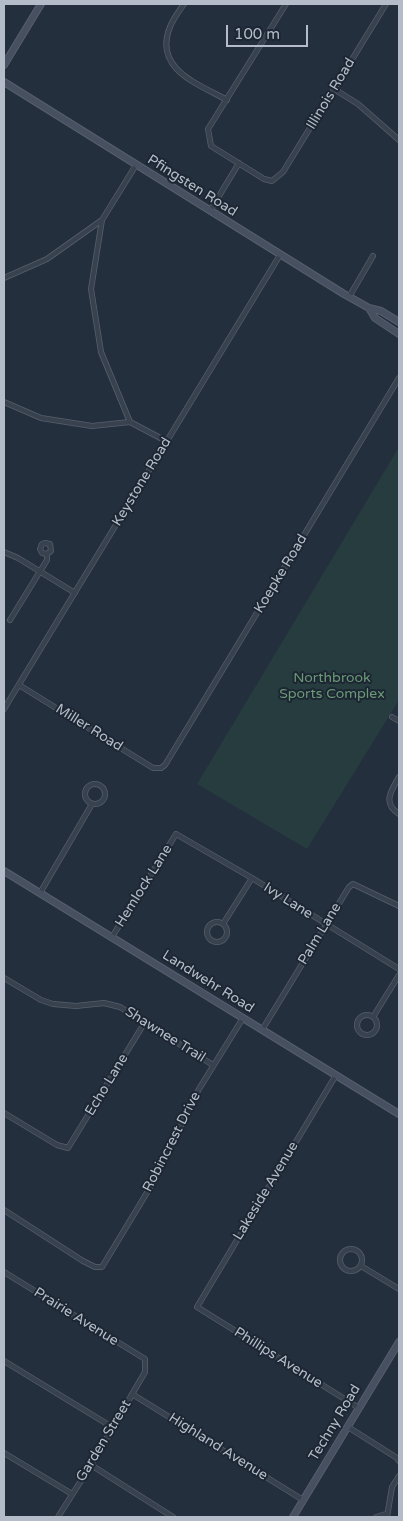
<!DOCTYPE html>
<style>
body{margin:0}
#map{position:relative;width:403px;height:1521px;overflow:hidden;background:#242f3e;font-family:"Varela Round",sans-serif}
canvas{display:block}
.frame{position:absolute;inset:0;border:5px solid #b4bcc9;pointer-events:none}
.scale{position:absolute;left:226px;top:25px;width:82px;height:22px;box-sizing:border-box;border:2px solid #b4bcc9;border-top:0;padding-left:6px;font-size:15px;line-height:18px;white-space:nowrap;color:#b4bcc9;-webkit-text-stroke:4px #1d2633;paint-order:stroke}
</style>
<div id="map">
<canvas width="403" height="1521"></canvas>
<div class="frame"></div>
<div class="scale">100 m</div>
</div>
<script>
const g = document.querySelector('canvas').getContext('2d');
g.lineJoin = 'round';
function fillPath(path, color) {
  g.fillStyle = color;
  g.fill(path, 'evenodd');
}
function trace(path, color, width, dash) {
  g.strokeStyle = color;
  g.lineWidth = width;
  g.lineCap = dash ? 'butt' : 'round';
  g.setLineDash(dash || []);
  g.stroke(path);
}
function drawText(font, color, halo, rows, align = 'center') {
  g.font = font + ' "Varela Round",sans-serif';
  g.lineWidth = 4;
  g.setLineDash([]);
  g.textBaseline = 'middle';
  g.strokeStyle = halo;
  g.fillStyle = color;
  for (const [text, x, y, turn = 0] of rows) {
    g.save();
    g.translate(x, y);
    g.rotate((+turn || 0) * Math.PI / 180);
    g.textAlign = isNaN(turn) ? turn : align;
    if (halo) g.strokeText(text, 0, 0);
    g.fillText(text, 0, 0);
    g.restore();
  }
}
fillPath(new Path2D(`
 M 399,447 L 399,700 L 307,849 L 197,784 Z`), '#263c3f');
const street = new Path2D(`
 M 184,4 C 179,11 173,19 170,27 C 153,69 198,84 227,100
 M 286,4 L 208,129 L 211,146 L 264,179 L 272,181 L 283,172 L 386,4
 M 334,89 L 358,104 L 399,140
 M 210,211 L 239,163
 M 102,220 L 91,289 L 101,352 L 130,422
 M 4,278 L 47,259 L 102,220 L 136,165
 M 349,297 L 373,256
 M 4,402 L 41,418 L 92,426 L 130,422 L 166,441
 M 4,552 L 18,558 L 75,593
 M 10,620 L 47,560 L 47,554 L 51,551 L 50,544 L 45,543 L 42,544 L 40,549 L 42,553 L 47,554
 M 19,685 L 153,768 L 161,768 L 165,765 L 399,378
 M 4,709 L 280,255
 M 392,717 L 399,721
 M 399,777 C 391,791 382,803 399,814
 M85 794a10 10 0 1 1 20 0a10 10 0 1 1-20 0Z
 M 40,893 L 92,804
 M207 932a10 10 0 1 1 20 0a10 10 0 1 1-20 0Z
 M 223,924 L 252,878
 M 112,937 L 176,834 L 252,878 L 399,969
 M 4,978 L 41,1000 L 53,1004 L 76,1006 L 104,1003 L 120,1007 L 213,1065
 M357 1025a10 10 0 1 1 20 0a10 10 0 1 1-20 0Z
 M 373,1017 L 399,975
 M 262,1030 L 349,887 L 353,884 L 399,906
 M 336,1075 L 197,1307 L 359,1408
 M 4,1113 L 57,1145 L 68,1148 L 145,1022
 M 4,1210 L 83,1261 L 95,1267 L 102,1267 L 151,1186 L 199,1089 L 243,1018
 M340 1260a11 11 0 1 1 22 0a11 11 0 1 1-22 0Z
 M 361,1266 L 399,1289
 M 4,1272 L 145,1359 L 145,1372 L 91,1465 L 58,1517
 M 4,1361 L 112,1427
 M 132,1394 L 303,1500
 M 348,1427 L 397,1458 L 399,1461
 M 4,1453 L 72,1494
 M 91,1465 L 173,1517
 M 376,1517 L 386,1514
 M 387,1517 L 392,1487 L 399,1476`);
const secondary = new Path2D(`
 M 4,65 L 41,4
 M 4,82 L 344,294 L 369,308 L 381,311 L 399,322
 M 369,308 L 375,318 L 399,334
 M 4,871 L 399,1114
 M 293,1517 L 399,1342`);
trace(street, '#565f6c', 6);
trace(secondary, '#565f6c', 8);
trace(street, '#38414e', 4.5);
trace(secondary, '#465061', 6);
drawText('14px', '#b4bcc9', '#1d2633', [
 ["Illinois Road",331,94,-59],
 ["Pfingsten Road",192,186,32],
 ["Keystone Road",142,482,-59],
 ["Koepke Road",281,574,-59],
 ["Miller Road",89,728,32],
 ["Hemlock Lane",144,886,-58],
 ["Ivy Lane",288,901,32],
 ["Palm Lane",320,934,-59],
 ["Landwehr Road",208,982,32],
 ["Shawnee Trail",165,1035,32],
 ["Echo Lane",107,1085,-59],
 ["Robincrest Drive",172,1142,-63],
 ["Lakeside Avenue",266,1191,-59],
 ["Prairie Avenue",76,1317,32],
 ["Phillips Avenue",278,1358,32],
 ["Techny Road",335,1423,-59],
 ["Garden Street",104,1441,-59],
 ["Highland Avenue",218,1447,32]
]);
drawText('14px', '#6b9a76', '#1d2633', [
 ["Northbrook",332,678],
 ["Sports Complex",332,694]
]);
</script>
